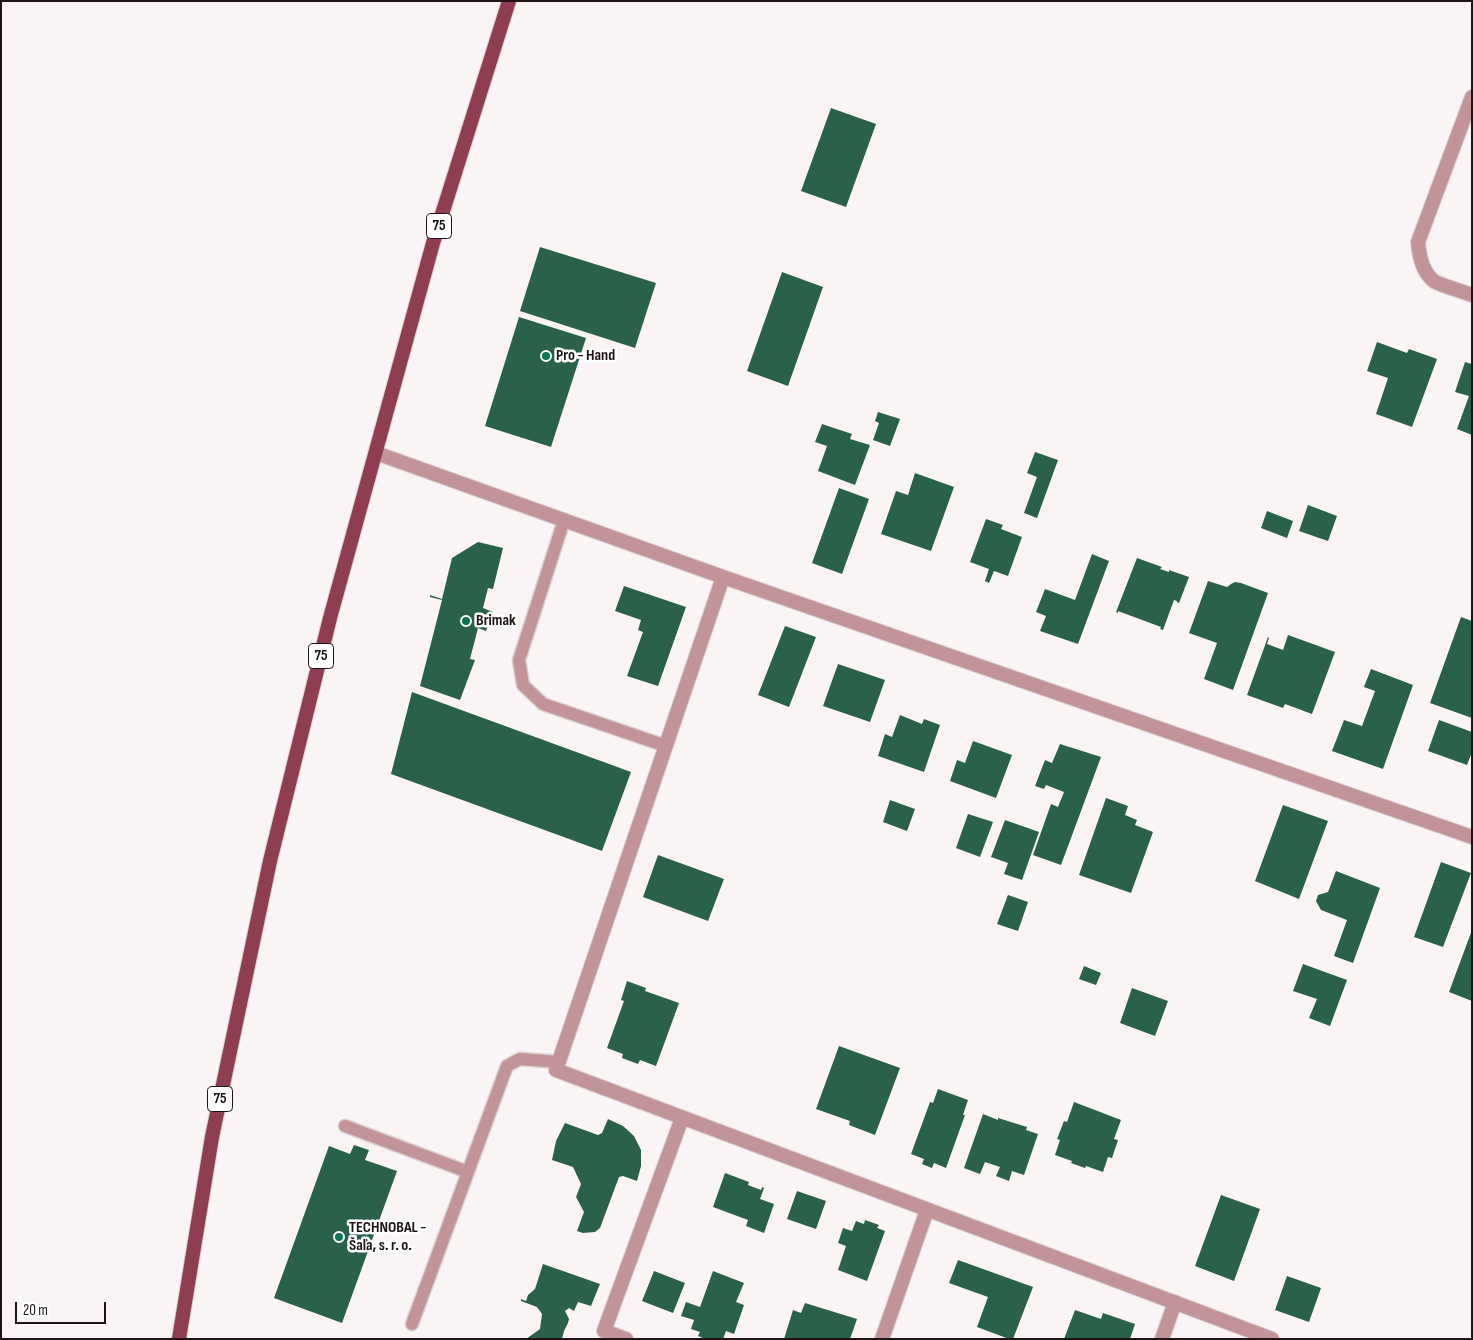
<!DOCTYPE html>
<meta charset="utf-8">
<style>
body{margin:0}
#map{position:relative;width:1473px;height:1340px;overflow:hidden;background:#fbf4f5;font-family:"Sofia Sans Condensed",sans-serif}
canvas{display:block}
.frame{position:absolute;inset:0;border:2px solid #1f1316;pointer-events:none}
.scale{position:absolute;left:15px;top:1302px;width:91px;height:22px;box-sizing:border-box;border:2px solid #1f1316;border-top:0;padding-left:6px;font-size:15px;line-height:18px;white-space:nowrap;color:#1f1316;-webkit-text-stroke:4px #fff;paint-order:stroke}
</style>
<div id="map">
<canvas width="1473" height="1340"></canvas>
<div class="frame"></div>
<div class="scale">20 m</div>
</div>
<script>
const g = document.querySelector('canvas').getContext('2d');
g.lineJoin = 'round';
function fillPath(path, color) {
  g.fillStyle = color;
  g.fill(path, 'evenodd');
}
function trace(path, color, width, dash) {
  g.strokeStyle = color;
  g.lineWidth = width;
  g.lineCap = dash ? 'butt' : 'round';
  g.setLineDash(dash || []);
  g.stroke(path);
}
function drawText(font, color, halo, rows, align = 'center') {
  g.font = font + ' "Sofia Sans Condensed",sans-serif';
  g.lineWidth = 5;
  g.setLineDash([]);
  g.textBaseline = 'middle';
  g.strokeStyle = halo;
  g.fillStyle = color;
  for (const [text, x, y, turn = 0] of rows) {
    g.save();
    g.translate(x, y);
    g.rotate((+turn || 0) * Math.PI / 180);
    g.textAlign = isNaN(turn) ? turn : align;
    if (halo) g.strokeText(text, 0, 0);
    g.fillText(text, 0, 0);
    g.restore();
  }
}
fillPath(new Path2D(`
 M 831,108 L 876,124 L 846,207 L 801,191 Z
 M 540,247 L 656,283 L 635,348 L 520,311 Z
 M 782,272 L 823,287 L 788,386 L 747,371 Z
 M 519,317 L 586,338 L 551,447 L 485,426 Z
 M 1377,342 L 1407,353 L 1409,349 L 1437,359 L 1412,427 L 1376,414 L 1388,378 L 1367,371 Z
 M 1465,362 L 1472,364 L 1472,435 L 1457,429 L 1469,396 L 1455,392 Z
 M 878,412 L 900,419 L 890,446 L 873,440 L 879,423 L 875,421 Z
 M 822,424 L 852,434 L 850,439 L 870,445 L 855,485 L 818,471 L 827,446 L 815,442 Z
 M 1035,452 L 1058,460 L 1037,518 L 1024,513 L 1037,477 L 1027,473 Z
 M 915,473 L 954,487 L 931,551 L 881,534 L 896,491 L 908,495 Z
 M 839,488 L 869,499 L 842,574 L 812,563 Z
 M 1308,505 L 1337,516 L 1328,541 L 1299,531 Z
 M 1267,511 L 1293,521 L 1287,538 L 1261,528 Z
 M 986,519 L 1003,525 L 1001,529 L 1022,537 L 1008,576 L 994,571 L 989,583 L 985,581 L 989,569 L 970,562 Z
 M 478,542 L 503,548 L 493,589 L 488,588 L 483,608 L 493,612 L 486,631 L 478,628 L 470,659 L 475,660 L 460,700 L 420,686 L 442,600 L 430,597 L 430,595 L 442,599 L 452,558 Z
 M 1092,554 L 1109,561 L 1078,644 L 1040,631 L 1046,616 L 1036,612 L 1045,589 L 1075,600 Z
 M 1137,558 L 1162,567 L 1160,569 L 1169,572 L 1169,570 L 1189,577 L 1179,603 L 1177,602 L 1177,601 L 1174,600 L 1163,630 L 1160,629 L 1161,627 L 1118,611 L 1118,613 L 1116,612 Z
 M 1208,581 L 1227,587 L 1231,584 L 1235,582 L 1241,583 L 1268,593 L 1233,690 L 1204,679 L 1217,643 L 1189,633 Z
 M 624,586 L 686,607 L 658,686 L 627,676 L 643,632 L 638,630 L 641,620 L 615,611 Z
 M 1461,617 L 1472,621 L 1472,718 L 1430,703 Z
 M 785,626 L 816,637 L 789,707 L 758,695 Z
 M 1288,635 L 1335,652 L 1312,714 L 1285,704 L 1283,708 L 1247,695 L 1268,637 L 1269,638 L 1267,644 L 1283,650 Z
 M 838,664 L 885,680 L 870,722 L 823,706 Z
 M 1371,669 L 1413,685 L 1383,769 L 1332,751 L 1344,720 L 1362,726 L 1375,691 L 1364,687 Z
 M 412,692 L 631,772 L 602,851 L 391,774 Z
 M 900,715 L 922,724 L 924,719 L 940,725 L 924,772 L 878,756 L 885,734 L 892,737 Z
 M 1439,720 L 1472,732 L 1472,752 L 1467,765 L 1428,751 Z
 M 973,741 L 1012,755 L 996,798 L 950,781 L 957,760 L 965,763 Z
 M 1060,744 L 1101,757 L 1061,865 L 1033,855 L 1051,804 L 1058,807 L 1064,792 L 1046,785 L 1044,789 L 1035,786 L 1045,760 L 1052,763 Z
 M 1106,798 L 1128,806 L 1125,815 L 1137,820 L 1135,825 L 1153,832 L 1131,893 L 1079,875 Z
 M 890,800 L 915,809 L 907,831 L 883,822 Z
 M 1283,805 L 1328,821 L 1299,899 L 1255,881 Z
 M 968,814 L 993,822 L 980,857 L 956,848 Z
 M 1005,820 L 1039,832 L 1022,880 L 1004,874 L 1008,863 L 991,857 Z
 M 658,855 L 724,879 L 708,921 L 643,897 Z
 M 1441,862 L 1471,873 L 1443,947 L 1414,937 Z
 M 1336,871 L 1380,888 L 1353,963 L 1334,956 L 1347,920 L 1321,910 L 1316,901 L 1318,895 L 1328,892 Z
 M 1008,895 L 1028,902 L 1018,931 L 997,924 Z
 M 1472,930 L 1472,1001 L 1449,992 Z
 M 1303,964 L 1347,980 L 1330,1026 L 1309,1018 L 1317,999 L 1293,991 Z
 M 1084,966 L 1101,973 L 1096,985 L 1079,979 Z
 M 627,981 L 646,988 L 645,991 L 679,1003 L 656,1066 L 640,1060 L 638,1064 L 622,1058 L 623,1054 L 607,1048 L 624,1001 L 621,1000 Z
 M 1132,988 L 1168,1001 L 1155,1036 L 1120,1023 Z
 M 839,1046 L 900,1068 L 875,1135 L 849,1125 L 850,1121 L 816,1109 Z
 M 938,1089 L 968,1100 L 963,1115 L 965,1115 L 946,1168 L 934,1163 L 932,1168 L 922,1164 L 924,1159 L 911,1154 L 930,1102 L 933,1103 Z
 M 1074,1102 L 1121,1120 L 1114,1139 L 1118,1140 L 1112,1158 L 1108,1157 L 1103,1172 L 1086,1166 L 1085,1168 L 1071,1163 L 1072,1161 L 1055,1155 L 1060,1140 L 1057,1139 L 1064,1121 L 1067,1122 Z
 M 983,1114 L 998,1120 L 998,1118 L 1027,1127 L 1026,1130 L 1038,1134 L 1024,1175 L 1012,1171 L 1009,1181 L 996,1176 L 1000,1167 L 985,1162 L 980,1174 L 964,1168 Z
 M 608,1119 L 623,1126 L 634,1136 L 641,1150 L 641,1166 L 637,1181 L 623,1176 L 619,1177 L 600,1228 L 595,1232 L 583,1233 L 577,1231 L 584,1212 L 576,1197 L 581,1184 L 573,1167 L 552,1160 L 556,1141 L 565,1123 L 598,1135 L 602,1133 Z
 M 354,1145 L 369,1150 L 365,1160 L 397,1171 L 342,1323 L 274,1298 L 329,1146 L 350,1154 Z
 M 725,1173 L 749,1182 L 748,1185 L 761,1190 L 762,1187 L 764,1188 L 760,1199 L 774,1204 L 764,1233 L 746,1226 L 748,1220 L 713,1207 Z
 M 797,1191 L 826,1201 L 816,1229 L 787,1219 Z
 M 1221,1195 L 1260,1209 L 1234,1281 L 1195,1266 Z
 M 865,1220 L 879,1225 L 877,1228 L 885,1231 L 867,1281 L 838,1270 L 846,1246 L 838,1243 L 843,1228 L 852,1231 L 856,1221 L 864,1224 Z
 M 958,1260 L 1033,1287 L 1013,1339 L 1009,1339 L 977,1327 L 988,1297 L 949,1283 Z
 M 543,1264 L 600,1284 L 591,1306 L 578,1302 L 574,1311 L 569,1308 L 565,1311 L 569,1319 L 568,1323 L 564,1331 L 562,1339 L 526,1339 L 540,1329 L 542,1314 L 537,1307 L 521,1301 L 521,1299 L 526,1301 L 528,1295 L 535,1289 Z
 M 654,1271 L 685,1283 L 673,1313 L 642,1301 Z
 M 713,1271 L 744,1283 L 736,1302 L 744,1305 L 734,1334 L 726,1331 L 723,1339 L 714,1338 L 714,1339 L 705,1339 L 698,1336 L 700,1332 L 691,1329 L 694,1320 L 681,1316 L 686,1302 L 700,1307 Z
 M 1287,1276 L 1321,1288 L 1309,1322 L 1275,1310 Z
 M 805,1303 L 857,1319 L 850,1339 L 784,1339 L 793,1310 L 801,1313 Z
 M 1075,1310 L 1101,1319 L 1103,1313 L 1135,1324 L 1130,1339 L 1064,1339 Z`), '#2a614a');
const service = new Path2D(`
 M 564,520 L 519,660 L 523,685 L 543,704 L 666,746
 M 345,1126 L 468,1172
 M 412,1324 L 507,1066 L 520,1059 L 559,1062`);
const minor = new Path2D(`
 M 1472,97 L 1418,242 C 1419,255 1422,272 1434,281 C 1440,285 1464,292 1472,295
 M 376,453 L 723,577 L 1472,837
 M 723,577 L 556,1070 L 1272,1339
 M 626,1339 L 604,1331 L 682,1118
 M 882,1339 L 927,1210
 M 1162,1339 L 1175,1302`);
const primary = new Path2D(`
 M 179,1339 L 212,1137 L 270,861 L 330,618 L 433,243 L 509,1`);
trace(service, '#d8d0d1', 15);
trace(minor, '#d8d0d1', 16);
trace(primary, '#d8d0d1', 16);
trace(service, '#c3939a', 12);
trace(minor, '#c3939a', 14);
trace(primary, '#8f3e51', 14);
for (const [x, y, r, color] of [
 [546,356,5,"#057853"],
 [466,621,5,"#057853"],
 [339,1237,5,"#057853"]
]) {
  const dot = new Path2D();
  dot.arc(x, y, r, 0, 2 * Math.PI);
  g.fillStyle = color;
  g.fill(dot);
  trace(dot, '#fff', 2);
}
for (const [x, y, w] of [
 [439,226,25],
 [321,656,25],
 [220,1099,25]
]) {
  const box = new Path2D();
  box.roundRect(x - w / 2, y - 12.5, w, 25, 4);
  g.fillStyle = '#fff';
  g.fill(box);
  trace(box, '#1f1316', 1);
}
drawText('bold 15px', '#1f1316', null, [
 ["75",439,226],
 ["75",321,656],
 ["75",220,1099]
]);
drawText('bold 16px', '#1f1316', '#fff', [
 ["Pro - Hand",556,356],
 ["Brimak",476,621],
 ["TECHNOBAL -",349,1228],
 ["Šaľa, s. r. o.",349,1246]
], 'left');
</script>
